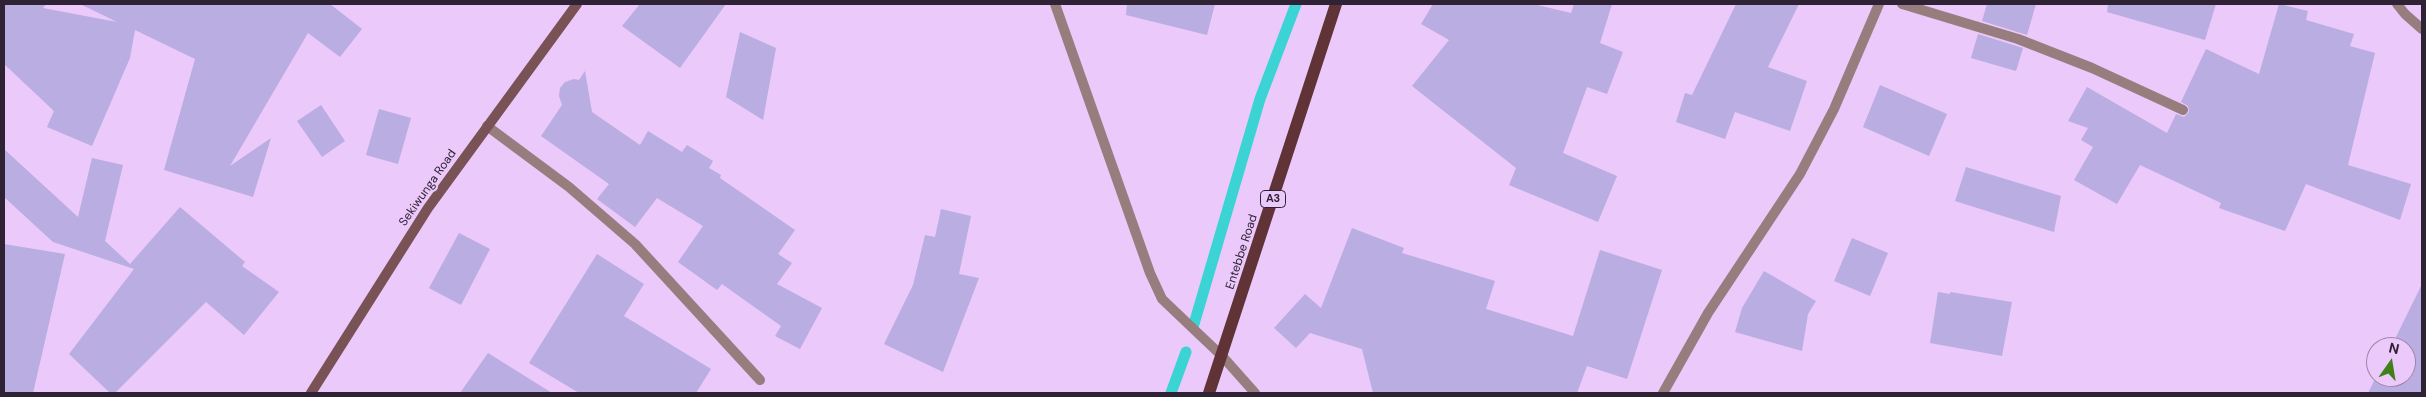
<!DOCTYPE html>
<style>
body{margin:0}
#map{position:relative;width:2426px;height:397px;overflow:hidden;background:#ebc9fa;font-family:"DM Sans",sans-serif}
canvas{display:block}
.frame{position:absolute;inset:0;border:5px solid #2f2234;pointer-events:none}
.north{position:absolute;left:2366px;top:337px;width:50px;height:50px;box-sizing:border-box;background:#ebc9fa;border:1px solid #a086ab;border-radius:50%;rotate:13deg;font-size:14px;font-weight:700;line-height:20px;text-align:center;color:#2f2234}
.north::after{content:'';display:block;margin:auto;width:18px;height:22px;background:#427e19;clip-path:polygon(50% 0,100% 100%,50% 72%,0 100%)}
</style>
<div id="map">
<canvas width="2426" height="397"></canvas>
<div class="frame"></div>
<div class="north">N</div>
</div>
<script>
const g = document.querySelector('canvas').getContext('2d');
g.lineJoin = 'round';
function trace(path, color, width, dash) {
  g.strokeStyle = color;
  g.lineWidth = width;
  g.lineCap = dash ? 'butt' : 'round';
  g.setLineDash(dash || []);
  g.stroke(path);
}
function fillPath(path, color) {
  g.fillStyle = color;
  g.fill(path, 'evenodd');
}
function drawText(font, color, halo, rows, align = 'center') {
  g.font = font + ' "DM Sans",sans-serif';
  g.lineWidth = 4.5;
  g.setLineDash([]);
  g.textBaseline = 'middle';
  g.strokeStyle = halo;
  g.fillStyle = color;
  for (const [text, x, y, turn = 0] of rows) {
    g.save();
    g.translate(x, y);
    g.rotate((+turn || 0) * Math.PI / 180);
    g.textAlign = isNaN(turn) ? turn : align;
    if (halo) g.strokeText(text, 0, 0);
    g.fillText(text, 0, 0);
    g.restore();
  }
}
trace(new Path2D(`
 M 1194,324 L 1260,99 L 1296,4
 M 1171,393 L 1186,352`), '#3bd3d4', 11);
fillPath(new Path2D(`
 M 4,4 L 46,4 L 43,8 L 117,22 L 80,4 L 330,4 L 362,29 L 340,57 L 308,33 L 230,166 L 271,138 L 253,197 L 164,170 L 195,59 L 135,30 L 130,58 L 92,146 L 47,127 L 54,111 L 4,64 Z
 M 640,4 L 726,4 L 680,68 L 622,26 Z
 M 1127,4 L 1215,4 L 1207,35 L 1126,15 Z
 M 1433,4 L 1533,4 L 1571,13 L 1574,4 L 1612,4 L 1600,43 L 1623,52 L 1607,94 L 1587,87 L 1563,153 L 1617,176 L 1598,222 L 1509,185 L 1516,168 L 1412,86 L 1449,40 L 1421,24 Z
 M 1736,4 L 1799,4 L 1768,67 L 1807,81 L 1790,131 L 1735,112 L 1725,139 L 1676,122 L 1685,93 L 1692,95 Z
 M 1987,4 L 2036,4 L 2027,35 L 1982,21 Z
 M 2108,4 L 2216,4 L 2205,40 L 2107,12 Z
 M 2279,4 L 2308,11 L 2306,20 L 2354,34 L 2350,46 L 2375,53 L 2348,165 L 2411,184 L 2400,220 L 2306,184 L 2285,231 L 2219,208 L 2221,203 L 2140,165 L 2117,204 L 2074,180 L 2093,147 L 2081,140 L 2088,128 L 2068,121 L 2087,87 L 2167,133 L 2176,114 L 2184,117 L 2189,112 L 2188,106 L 2181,102 L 2206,49 L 2259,74 Z
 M 740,32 L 776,48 L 763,120 L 726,97 Z
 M 1978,34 L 2023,48 L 2016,71 L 1971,58 Z
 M 585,71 L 592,112 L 640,145 L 648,131 L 682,152 L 687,145 L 713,161 L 709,168 L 721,175 L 720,178 L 795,230 L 778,254 L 792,263 L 777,284 L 822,308 L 800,349 L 775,336 L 781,326 L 722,284 L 717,290 L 678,262 L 703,226 L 657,198 L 635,227 L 597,199 L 609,184 L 541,136 L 562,105 L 559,96 L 560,88 L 565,82 L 574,79 L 579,80 Z
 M 1880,85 L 1947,114 L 1929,156 L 1863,127 Z
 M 321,105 L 345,141 L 322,157 L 297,121 Z
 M 379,109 L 411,118 L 398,164 L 366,155 Z
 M 4,149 L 78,217 L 92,158 L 123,165 L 105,241 L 130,264 L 180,207 L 245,262 L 242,266 L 279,292 L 244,335 L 206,302 L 115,393 L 110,393 L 69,354 L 134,269 L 53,242 L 4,197 Z
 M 1966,167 L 2061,196 L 2054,232 L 1955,201 Z
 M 941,209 L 971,216 L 959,274 L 979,278 L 943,372 L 884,344 L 913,285 L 925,235 L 935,237 Z
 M 1352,228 L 1404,248 L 1402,253 L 1495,281 L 1486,309 L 1573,336 L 1600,250 L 1662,270 L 1627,379 L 1587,366 L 1577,393 L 1373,393 L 1362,349 L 1310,333 L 1296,348 L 1274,328 L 1305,294 L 1321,308 Z
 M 459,233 L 490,249 L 461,305 L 429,288 Z
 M 1852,238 L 1888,253 L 1870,296 L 1834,281 Z
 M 4,244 L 65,254 L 33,393 L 4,393 Z
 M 597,254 L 644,284 L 624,316 L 711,369 L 696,393 L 579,393 L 529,363 Z
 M 1764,271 L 1816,301 L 1808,314 L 1802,351 L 1735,332 L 1742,308 Z
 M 2422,284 L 2422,393 L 2368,393 L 2376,377 L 2406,377 L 2406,347 L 2391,347 Z
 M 1938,292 L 1950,294 L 1950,292 L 2012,302 L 2002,356 L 1930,343 Z
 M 488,353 L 552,393 L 460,393 Z`), '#b9ade1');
trace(new Path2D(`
 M 1055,4 L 1150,273 L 1162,299 L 1223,357 L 1255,393
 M 1902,4 L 2018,39 L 2092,68 L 2183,110
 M 2397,4 L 2405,14 L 2422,29
 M 487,126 L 569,187 L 635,244 L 760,380
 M 1663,393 L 1708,313 L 1800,174 L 1834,109 L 1879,4`), '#987d7e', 10);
trace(new Path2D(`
 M 311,393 L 428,208 L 577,4`), '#785254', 10);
trace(new Path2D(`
 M 1209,393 L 1336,4`), '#603337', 12);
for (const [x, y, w] of [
 [1273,199,25]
]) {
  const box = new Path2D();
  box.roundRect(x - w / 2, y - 8.5, w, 17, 4);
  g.fillStyle = '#ebc9fa';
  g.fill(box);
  trace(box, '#2f2234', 1);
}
drawText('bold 11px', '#2f2234', null, [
 ["A3",1273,199]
]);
drawText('12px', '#2f2234', '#ebc9fa', [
 ["Sekiwunga Road",428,188,-55],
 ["Entebbe Road",1242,252,-72]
]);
</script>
